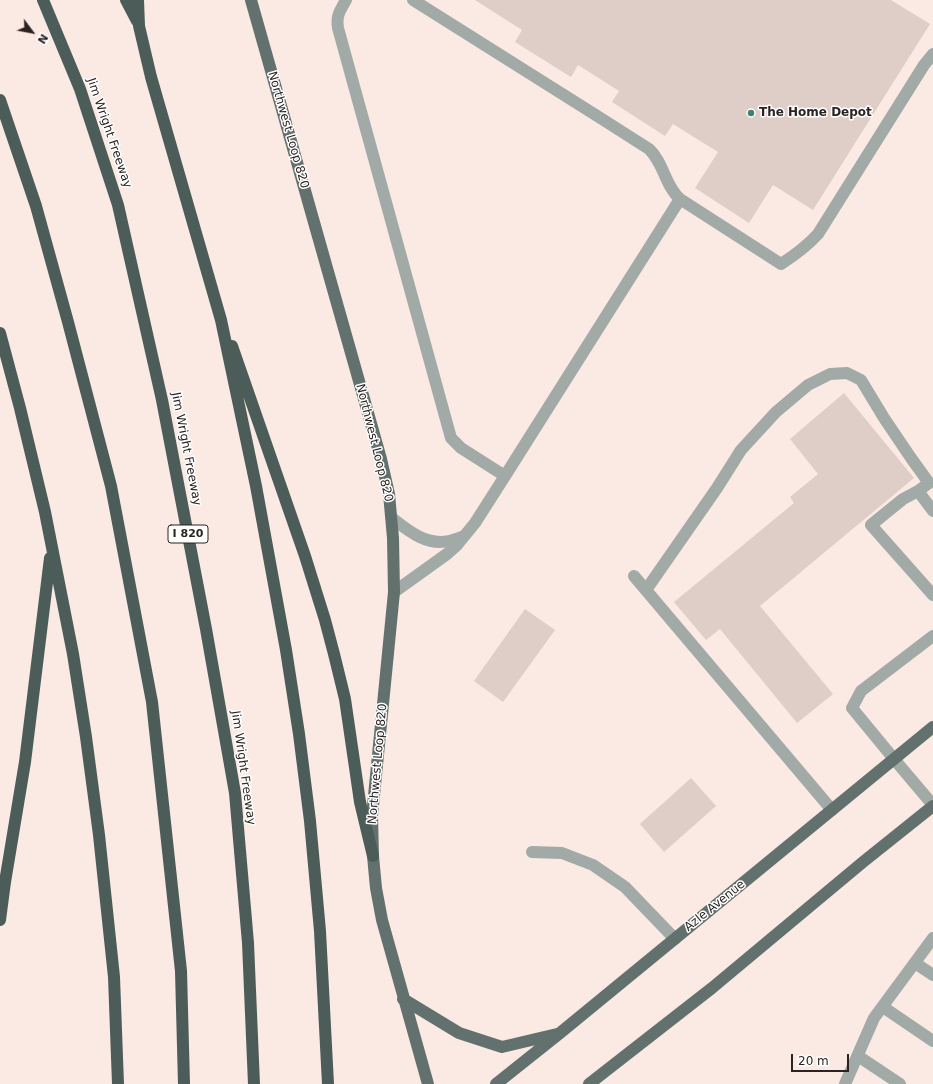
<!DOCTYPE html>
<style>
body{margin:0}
#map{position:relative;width:933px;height:1084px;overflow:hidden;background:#fbe9e3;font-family:"DejaVu Sans",sans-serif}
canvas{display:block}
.north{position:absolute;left:12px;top:12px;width:40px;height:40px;-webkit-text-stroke:3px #fff;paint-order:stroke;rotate:122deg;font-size:11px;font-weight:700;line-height:16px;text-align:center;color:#2a2321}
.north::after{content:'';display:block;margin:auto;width:14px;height:18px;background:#2a2321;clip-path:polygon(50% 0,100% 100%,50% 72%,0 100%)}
.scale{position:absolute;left:791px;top:1054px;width:58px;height:18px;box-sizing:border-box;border:2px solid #2a2321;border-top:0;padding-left:5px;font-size:12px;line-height:14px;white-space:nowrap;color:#2a2321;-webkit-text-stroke:3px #fff;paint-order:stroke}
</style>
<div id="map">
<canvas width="933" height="1084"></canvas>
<div class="north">N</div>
<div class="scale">20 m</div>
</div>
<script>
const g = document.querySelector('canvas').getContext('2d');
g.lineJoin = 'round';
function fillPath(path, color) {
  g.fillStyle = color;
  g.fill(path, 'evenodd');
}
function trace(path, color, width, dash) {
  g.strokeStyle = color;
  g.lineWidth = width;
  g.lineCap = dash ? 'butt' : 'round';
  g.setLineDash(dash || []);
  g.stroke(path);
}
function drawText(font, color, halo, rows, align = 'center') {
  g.font = font + ' "DejaVu Sans",sans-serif';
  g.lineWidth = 3;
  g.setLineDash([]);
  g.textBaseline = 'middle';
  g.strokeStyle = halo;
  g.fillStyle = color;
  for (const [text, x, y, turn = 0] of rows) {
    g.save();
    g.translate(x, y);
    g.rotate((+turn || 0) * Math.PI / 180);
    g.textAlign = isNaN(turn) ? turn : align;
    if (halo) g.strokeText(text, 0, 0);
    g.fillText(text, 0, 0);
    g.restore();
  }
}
fillPath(new Path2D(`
 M 475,0 L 891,0 L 930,24 L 813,210 L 773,185 L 749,223 L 695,188 L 718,152 L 673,124 L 665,136 L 612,102 L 619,91 L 578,65 L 571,77 L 515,42 L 522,30 Z
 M 844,393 L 914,478 L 760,606 L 833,694 L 797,723 L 720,629 L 706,640 L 674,602 L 794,503 L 790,497 L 818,474 L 790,439 Z
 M 525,609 L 555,630 L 503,702 L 474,681 Z
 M 691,778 L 716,806 L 664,852 L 640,824 Z`), '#dfcdc7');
trace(new Path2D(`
 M 346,0 C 340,11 336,15 338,28 L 451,438 L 461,448 L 505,476 L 475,523 L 457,545 L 447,554 L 394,592
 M 413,0 L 602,119 L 649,149 C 664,163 665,186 680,199 L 781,264 C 795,255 807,246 818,234 L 924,65 L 933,54
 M 505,476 L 680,199
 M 933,511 L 918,491 L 903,499 L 871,525 L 933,595
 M 392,518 C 409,531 426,546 449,541 C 454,540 459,538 464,536
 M 634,576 L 832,810
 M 646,590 L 717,488 L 741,450 L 776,412 L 808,385 L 830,374 L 847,373 L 861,380 L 884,418 L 911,458 L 929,483 L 918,491
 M 933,636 L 861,691 L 852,708 L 894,759 L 933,805
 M 532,852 L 562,853 L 593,865 L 625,887 L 675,939
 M 915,963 L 933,975
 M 883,1007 L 933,1041
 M 858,1056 L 900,1084
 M 845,1084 L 874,1018 L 933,938`), '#a1aaa7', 12);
trace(new Path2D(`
 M 251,0 L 357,374 L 381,459 L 389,494 L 393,538 L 394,592 L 372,816 L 373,856 L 376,888 L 382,920 L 428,1084
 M 403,999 L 459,1033 L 502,1047 L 557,1034
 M 496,1084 L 560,1033 L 933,727
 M 589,1084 L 712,988 L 863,862 L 933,806`), '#63716e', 12);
trace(new Path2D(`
 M 43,0 L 80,89 L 118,205 L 162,400 L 206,629 L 235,793 L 248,943 L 254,1084
 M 126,0 L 137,21
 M 138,0 L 139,26 L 151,77 L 221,320 L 256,486 L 286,650 L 299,734 L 310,821 L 320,931 L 328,1084
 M 0,100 L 36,206 L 68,322 L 111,486 L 152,702 L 181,971 L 184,1084
 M 0,333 L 20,408 L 45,512 L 73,654 L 86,737 L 99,835 L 114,977 L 118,1084
 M 232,346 L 305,556 L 325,620 L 334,654 L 345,699 L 360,802 L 373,856
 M 0,920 L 5,882 L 25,762 L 50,558`), '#4c5d59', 12);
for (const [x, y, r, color] of [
 [751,113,4,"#3f8275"]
]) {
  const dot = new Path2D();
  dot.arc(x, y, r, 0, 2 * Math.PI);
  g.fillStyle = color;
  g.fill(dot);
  trace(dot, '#fff', 1.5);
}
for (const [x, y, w] of [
 [188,534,40]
]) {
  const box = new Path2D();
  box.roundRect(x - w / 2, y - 9, w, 18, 3);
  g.fillStyle = '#fff';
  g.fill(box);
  trace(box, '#2a2321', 1);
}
drawText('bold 11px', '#2a2321', null, [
 ["I 820",188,534]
]);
drawText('bold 12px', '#2a2321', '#fff', [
 ["The Home Depot",759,113]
], 'left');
drawText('12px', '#2a2321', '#fff', [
 ["Northwest Loop 820",288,130,74],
 ["Jim Wright Freeway",109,133,71],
 ["Northwest Loop 820",374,443,76],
 ["Jim Wright Freeway",186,449,79],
 ["Northwest Loop 820",378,764,-85],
 ["Jim Wright Freeway",243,768,82],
 ["Azle Avenue",715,906,-39]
]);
</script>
